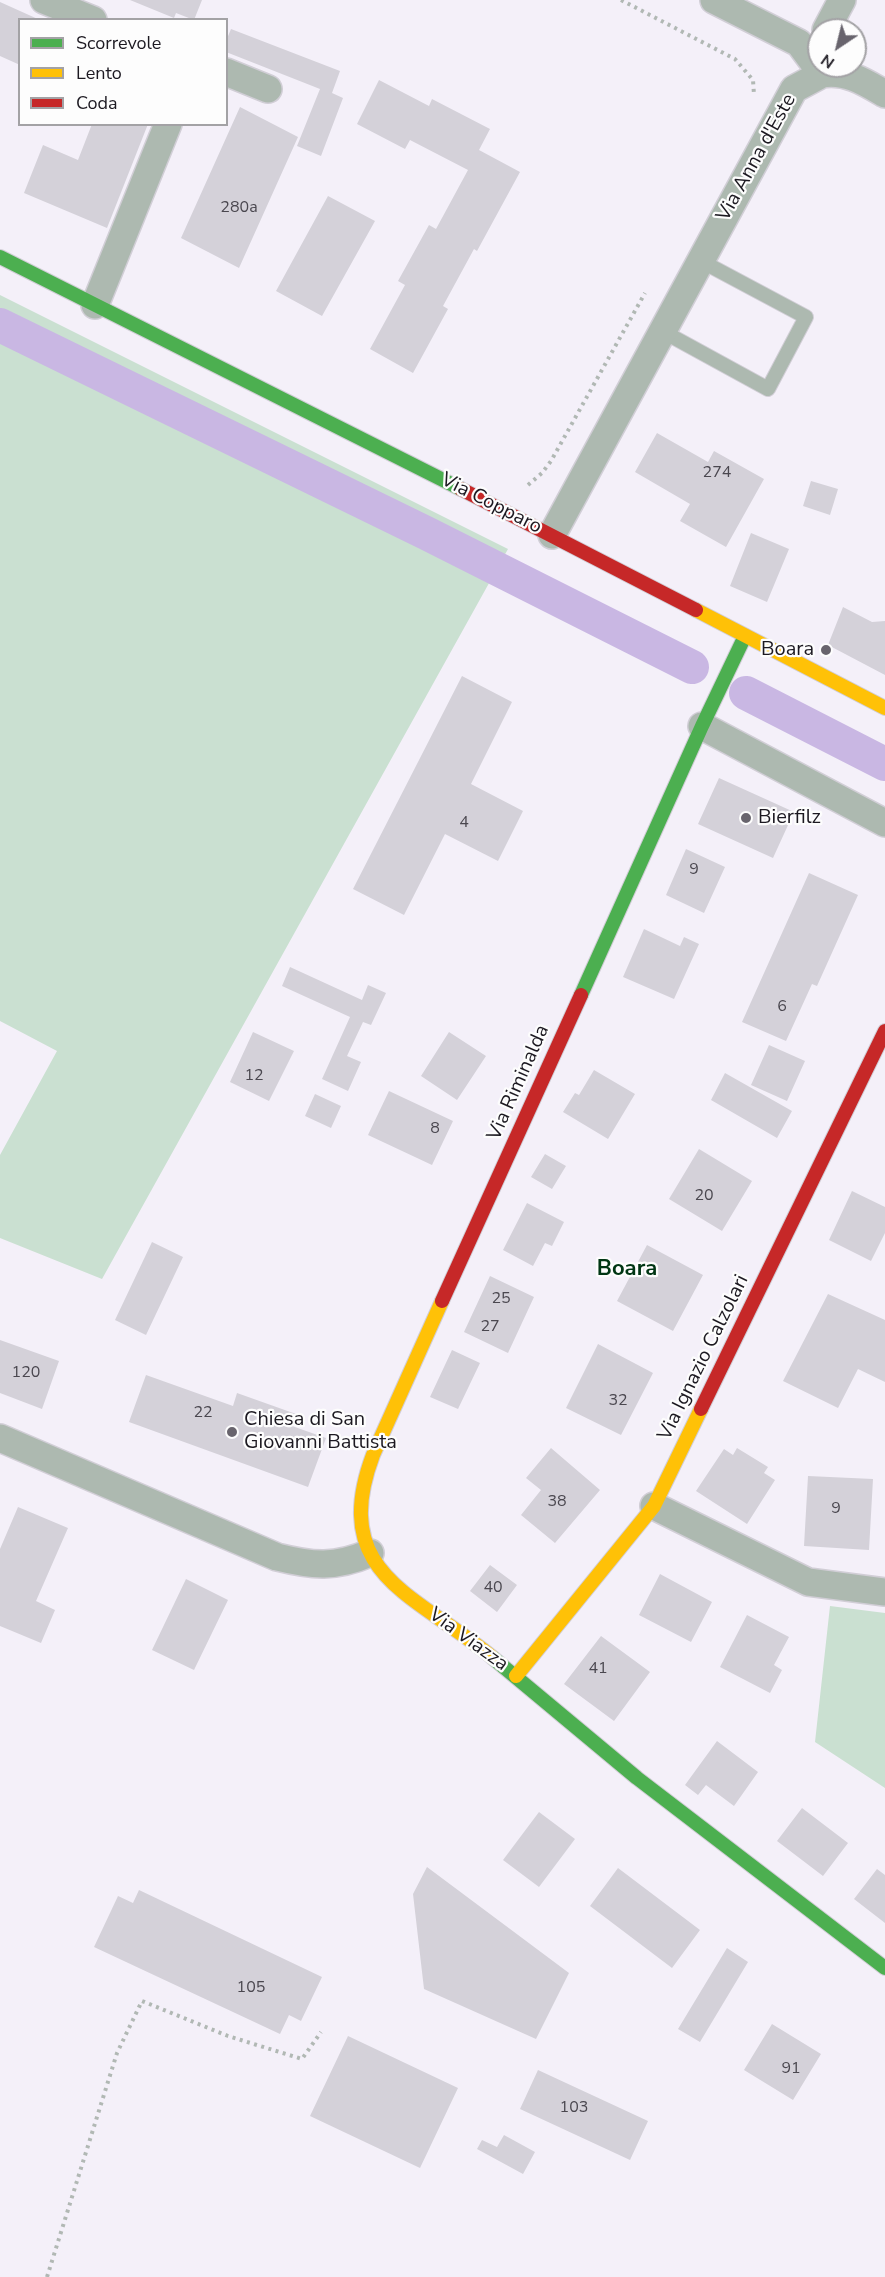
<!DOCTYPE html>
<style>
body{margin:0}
#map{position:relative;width:885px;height:2277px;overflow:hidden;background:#f4f0f9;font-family:"Nunito Sans",sans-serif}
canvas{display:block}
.legend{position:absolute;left:18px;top:18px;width:210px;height:108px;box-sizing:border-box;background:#fdfdfd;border:2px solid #a3a2a5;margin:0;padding:8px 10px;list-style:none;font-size:18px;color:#1c1921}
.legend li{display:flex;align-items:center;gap:12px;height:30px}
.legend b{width:30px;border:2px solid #a3a2a5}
.north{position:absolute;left:807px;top:18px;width:60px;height:60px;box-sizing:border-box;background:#fdfdfd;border:2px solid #a3a2a5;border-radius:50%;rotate:215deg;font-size:16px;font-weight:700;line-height:24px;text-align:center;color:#1c1921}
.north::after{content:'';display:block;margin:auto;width:21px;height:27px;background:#68646d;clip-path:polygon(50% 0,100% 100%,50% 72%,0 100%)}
</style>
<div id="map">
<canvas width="885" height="2277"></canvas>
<ul class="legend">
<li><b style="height:8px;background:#4caf50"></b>Scorrevole</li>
<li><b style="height:8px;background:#ffc107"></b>Lento</li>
<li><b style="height:8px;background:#c62828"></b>Coda</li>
</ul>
<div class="north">N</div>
</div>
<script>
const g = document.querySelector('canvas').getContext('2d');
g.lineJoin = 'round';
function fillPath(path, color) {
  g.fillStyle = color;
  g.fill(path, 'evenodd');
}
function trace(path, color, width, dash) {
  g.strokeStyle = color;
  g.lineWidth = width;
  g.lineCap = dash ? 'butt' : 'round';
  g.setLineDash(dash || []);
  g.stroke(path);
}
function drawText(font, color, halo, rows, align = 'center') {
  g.font = font + ' "Nunito Sans",sans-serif';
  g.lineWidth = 4.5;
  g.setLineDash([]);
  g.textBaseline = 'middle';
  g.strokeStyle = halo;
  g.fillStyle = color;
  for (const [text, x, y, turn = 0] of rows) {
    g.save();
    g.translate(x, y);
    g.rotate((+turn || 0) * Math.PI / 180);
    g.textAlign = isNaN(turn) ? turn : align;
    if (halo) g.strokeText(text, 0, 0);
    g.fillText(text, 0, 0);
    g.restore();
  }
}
fillPath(new Path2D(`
 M 0,295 L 508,549 L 102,1279 L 0,1238 L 0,1155 L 57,1051 L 0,1021 Z
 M 830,1606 L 885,1613 L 885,1788 L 815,1742 Z`), '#cae0d1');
trace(new Path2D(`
 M 0,325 L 426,533 L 692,667
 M 746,693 L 885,764`), '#c9b7e3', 34);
fillPath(new Path2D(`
 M 130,0 L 202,0 L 194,20 L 176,13 L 174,18 Z
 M 0,2 L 40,20 L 20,20 L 20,65 L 0,56 Z
 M 231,29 L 340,71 L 332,93 L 343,98 L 321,156 L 297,146 L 320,89 L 226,52 L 226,41 Z
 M 379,80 L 429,106 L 432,99 L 490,129 L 479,150 L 520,172 L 477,251 L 474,249 L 443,306 L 448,309 L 413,373 L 370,349 L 405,285 L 398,281 L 429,225 L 436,229 L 468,170 L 410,140 L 405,149 L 357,124 Z
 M 240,107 L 298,137 L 239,268 L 181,238 Z
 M 92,124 L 148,124 L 107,228 L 24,193 L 43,145 L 78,160 Z
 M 328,196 L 375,221 L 322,316 L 276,291 Z
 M 657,433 L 708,462 L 714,451 L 764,479 L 726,547 L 680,521 L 690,504 L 635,472 Z
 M 811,481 L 838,489 L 830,515 L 803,506 Z
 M 751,533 L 789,549 L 767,602 L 730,586 Z
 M 843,607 L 872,622 L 885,621 L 885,675 L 828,645 Z
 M 462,676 L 512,702 L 471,784 L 523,811 L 498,861 L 445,834 L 404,915 L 353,889 Z
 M 719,778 L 794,812 L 773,858 L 698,824 Z
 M 686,849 L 725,867 L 704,913 L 666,895 Z
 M 809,873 L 858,895 L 817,986 L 812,984 L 786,1041 L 742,1022 Z
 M 644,929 L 680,946 L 684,937 L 699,944 L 674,999 L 623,977 Z
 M 290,967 L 362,1000 L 368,985 L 386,993 L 371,1025 L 363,1022 L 347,1056 L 361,1062 L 348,1091 L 322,1079 L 350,1017 L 282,986 Z
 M 253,1032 L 294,1051 L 269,1101 L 230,1082 Z
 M 449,1032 L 486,1056 L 457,1100 L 421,1076 Z
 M 769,1045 L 805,1061 L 787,1101 L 751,1085 Z
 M 594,1070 L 635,1094 L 608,1139 L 563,1112 L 575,1093 L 579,1095 Z
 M 725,1073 L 792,1111 L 777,1138 L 711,1100 Z
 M 389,1091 L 453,1121 L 432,1165 L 368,1135 Z
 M 315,1094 L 341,1106 L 331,1128 L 305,1116 Z
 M 699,1149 L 752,1181 L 722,1231 L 669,1199 Z
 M 545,1154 L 566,1166 L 552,1189 L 531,1177 Z
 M 852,1191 L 885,1207 L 885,1233 L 871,1261 L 829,1240 Z
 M 527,1203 L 564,1222 L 552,1246 L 545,1243 L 533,1266 L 503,1250 Z
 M 152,1242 L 183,1257 L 146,1335 L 115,1320 Z
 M 647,1245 L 703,1275 L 673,1331 L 617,1301 Z
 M 490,1276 L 534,1297 L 508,1353 L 464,1332 Z
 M 828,1294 L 885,1320 L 885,1382 L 858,1369 L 838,1408 L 783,1381 Z
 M 0,1340 L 59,1361 L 42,1409 L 0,1393 Z
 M 598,1344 L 653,1373 L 621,1435 L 566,1408 Z
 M 452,1350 L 480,1363 L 458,1409 L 430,1397 Z
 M 146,1375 L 233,1406 L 237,1393 L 296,1414 L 292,1426 L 326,1438 L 308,1487 L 129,1422 Z
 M 551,1448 L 600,1490 L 555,1543 L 521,1515 L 541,1490 L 526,1478 Z
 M 737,1448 L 768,1467 L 764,1473 L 775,1480 L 747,1524 L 696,1491 L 724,1449 L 733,1455 Z
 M 808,1476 L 873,1479 L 869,1550 L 804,1546 Z
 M 18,1507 L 68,1528 L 36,1601 L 55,1610 L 41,1643 L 0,1626 L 0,1549 Z
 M 490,1565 L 517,1585 L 497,1612 L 470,1591 Z
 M 660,1574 L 712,1602 L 691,1642 L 639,1615 Z
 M 186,1579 L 228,1600 L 194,1670 L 152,1650 Z
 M 747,1615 L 789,1637 L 774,1665 L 782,1670 L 770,1693 L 720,1667 Z
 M 601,1636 L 650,1672 L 614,1721 L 564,1684 Z
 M 717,1741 L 758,1772 L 734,1806 L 706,1785 L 698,1795 L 685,1785 Z
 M 802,1808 L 848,1843 L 823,1876 L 777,1841 Z
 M 539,1812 L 575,1839 L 539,1887 L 503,1860 Z
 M 427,1867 L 569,1973 L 536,2039 L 424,1989 L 413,1894 Z
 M 618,1868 L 700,1930 L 672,1968 L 590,1906 Z
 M 877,1869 L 885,1875 L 885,1923 L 854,1899 Z
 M 139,1890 L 322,1977 L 301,2021 L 289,2015 L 280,2034 L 94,1947 L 118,1896 L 133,1903 Z
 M 727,1948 L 748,1962 L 700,2042 L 678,2029 Z
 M 772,2024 L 821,2054 L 793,2100 L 744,2070 Z
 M 348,2036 L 458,2088 L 420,2168 L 310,2116 Z
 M 538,2070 L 648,2121 L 630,2160 L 520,2109 Z
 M 504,2135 L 535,2152 L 523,2174 L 477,2149 L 482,2140 L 497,2147 Z`), '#d4d1d9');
const lane = new Path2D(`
 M 662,331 L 768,389 L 806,317 L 701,261`);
const street = new Path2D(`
 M 44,0 L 93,20
 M 714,0 L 799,43 L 822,74 C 846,70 865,82 885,94
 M 826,30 L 842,0
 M 226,72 L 268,89
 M 95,305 L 168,124
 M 552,535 L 794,89 L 822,74 L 822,66
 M 702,726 L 885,823
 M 0,1438 L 277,1557 C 313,1566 335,1568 370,1553
 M 654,1506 L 808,1582 L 885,1592`);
const fast = new Path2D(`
 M 0,257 L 461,489
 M 581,995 L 702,726 L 745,636
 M 493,1658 L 637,1778 L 885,1968`);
const slow = new Path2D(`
 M 696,610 L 885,708
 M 442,1301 L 373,1455 C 328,1575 418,1595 493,1658
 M 516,1676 L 654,1506 L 701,1409`);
const jam = new Path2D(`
 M 461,489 L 696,610
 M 442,1301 L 581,995
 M 701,1409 L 885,1031`);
trace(lane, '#d1ced6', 16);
trace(street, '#d1ced6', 30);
trace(fast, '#d1ced6', 16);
trace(slow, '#d1ced6', 16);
trace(jam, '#d1ced6', 16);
trace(new Path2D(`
 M 621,0 L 735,59 L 753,80 L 754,95
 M 528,485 L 542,473 L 551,461 L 645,293
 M 47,2277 L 117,2053 L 142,2001 L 228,2036 L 302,2059 L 321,2032`), '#b1b8b4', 4, [3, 4.5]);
trace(lane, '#adb9b0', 14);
trace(street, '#adb9b0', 27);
trace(fast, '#4caf50', 14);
trace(slow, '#ffc107', 14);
trace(jam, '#c62828', 14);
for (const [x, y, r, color] of [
 [826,650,6,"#68646d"],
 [746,818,6,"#68646d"],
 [232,1432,6,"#68646d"]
]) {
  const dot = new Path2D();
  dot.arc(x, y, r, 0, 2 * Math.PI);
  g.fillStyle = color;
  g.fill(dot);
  trace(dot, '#fdfdfd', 2);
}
drawText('16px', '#4a474f', null, [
 ["280a",239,208],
 ["274",717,473],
 ["4",464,823],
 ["9",694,870],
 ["6",782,1007],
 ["12",254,1076],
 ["8",435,1129],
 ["20",704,1196],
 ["25",501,1299],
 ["27",490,1327],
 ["120",26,1373],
 ["32",618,1401],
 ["22",203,1413],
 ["38",557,1502],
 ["9",836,1509],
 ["40",493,1588],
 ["41",598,1669],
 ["105",251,1988],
 ["91",791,2069],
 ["103",574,2108]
]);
drawText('20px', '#1c1921', '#fdfdfd', [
 ["Via Anna d'Este",757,158,-61],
 ["Via Copparo",491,504,27],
 ["Via Riminalda",519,1083,-66],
 ["Via Ignazio Calzolari",704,1358,-64],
 ["Via Viazza",468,1640,36]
]);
drawText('20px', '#1c1921', '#fdfdfd', [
 ["Boara",814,650,"right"],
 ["Bierfilz",758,818],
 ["Chiesa di San",244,1420],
 ["Giovanni Battista",244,1443]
], 'left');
drawText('bold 22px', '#003614', '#fdfdfd', [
 ["Boara",627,1270]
]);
</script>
